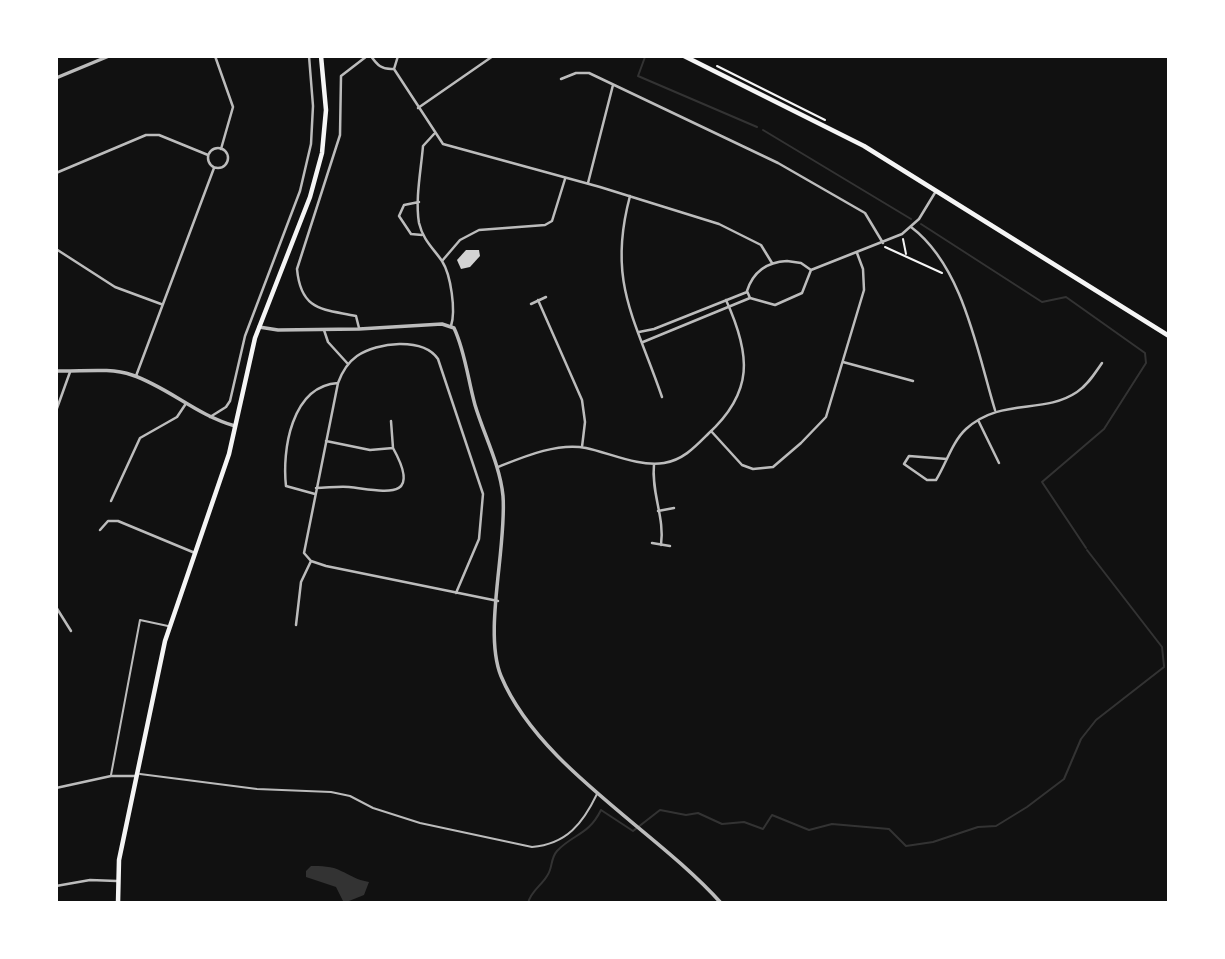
<!DOCTYPE html>
<style>
body{margin:0}
#map{position:relative;width:1225px;height:959px;overflow:hidden;background:#111;font-family:Quicksand,sans-serif}
canvas{display:block}
.frame{position:absolute;inset:0;border:58px solid #fff;pointer-events:none}
</style>
<div id="map">
<canvas width="1225" height="959"></canvas>
<div class="frame"></div>
</div>
<script>
const g = document.querySelector('canvas').getContext('2d');
g.lineJoin = 'round';
function fillPath(path, color) {
  g.fillStyle = color;
  g.fill(path, 'evenodd');
}
function trace(path, color, width, dash) {
  g.strokeStyle = color;
  g.lineWidth = width;
  g.lineCap = dash ? 'butt' : 'round';
  g.setLineDash(dash || []);
  g.stroke(path);
}
fillPath(new Path2D(`
 M 311,866 C 321,866 332,866 341,871 C 351,875 356,880 369,882 L 364,895 L 344,903 L 336,887 L 306,877 L 306,871 Z`), '#333');
trace(new Path2D(`
 M 645,57 L 638,76 L 757,127
 M 763,130 L 911,219
 M 921,224 L 1042,302 L 1066,297 L 1145,353 L 1146,363 L 1104,429 L 1042,482 L 1086,548
 M 1087,550 L 1162,647 L 1164,666
 M 528,903 C 531,891 541,886 547,876 C 553,868 550,859 557,851 C 574,833 588,836 601,810 L 633,831 L 660,810 L 686,815 L 698,813 L 722,824 L 744,822 L 763,829 L 772,815 L 809,830 L 832,824 L 889,829 L 906,846 L 933,842 L 978,827 L 996,826 L 1027,807 L 1064,779 L 1081,739 L 1096,720 L 1164,667`), '#333', 2);
fillPath(new Path2D(`
 M 466,250 L 479,250 L 480,256 L 470,267 L 461,269 L 457,260 Z`), '#d3d3d3');
trace(new Path2D(`
 M 717,66 L 825,120
 M 903,239 L 906,254
 M 885,247 L 942,273`), '#f5f5f5', 2);
trace(new Path2D(`
 M 140,774 L 257,789 L 331,792 L 350,796 L 373,808 L 420,823 L 532,847 C 567,844 583,823 597,794
 M 111,775 L 140,620 L 168,626`), '#bcbcbc', 2);
trace(new Path2D(`
 M 215,56 L 233,107 L 221,149
 M 371,56 C 377,65 382,70 394,69 L 398,56
 M 394,69 L 443,144 L 600,187 L 719,224 L 761,245 L 772,263
 M 561,79 L 576,73 L 589,73 L 778,163 L 865,213 L 883,243
 M 418,108 L 493,56
 M 434,134 L 423,146 C 421,170 415,200 419,223 C 423,240 433,248 442,261 C 451,275 456,311 451,326
 M208 158a10 10 0 1 1 20 0a10 10 0 1 1-20 0Z
 M 56,173 L 146,135 L 159,135 L 208,155
 M 588,183 L 613,85
 M 630,196 C 607,282 635,318 662,397
 M 419,202 L 404,205 L 399,216 L 411,234 L 422,235
 M 911,227 C 963,266 977,351 995,410
 M 56,249 L 115,287 L 161,304
 M 442,261 L 460,240 L 479,230 L 545,225 L 552,221 L 565,179
 M 787,261 L 801,263 L 811,270 L 802,293 L 775,305 L 750,298 L 747,291 C 753,272 767,262 787,261 Z
 M 811,270 L 902,234 L 919,219 L 936,191
 M 538,300 L 582,400 L 585,422 L 582,447
 M 531,304 L 546,297
 M 359,328 L 356,316 C 324,309 301,312 297,269 L 340,135 L 341,76 L 367,56
 M 324,330 L 328,342 L 348,364
 M 639,332 L 654,329 L 747,292
 M 643,342 L 750,298
 M 843,362 L 913,381
 M 136,376 L 214,168
 M 56,411 L 70,372
 M 210,417 L 226,407 L 230,401 L 245,336 L 300,191 L 311,144 L 313,106 L 309,56
 M 978,420 L 999,463
 M 391,421 L 393,448
 M 711,431 L 742,465 L 753,469 L 773,467 L 801,443 L 826,417 L 864,290 L 863,269 L 857,253
 M 947,459 L 909,456 L 904,464 L 927,480 L 936,480 C 946,464 952,442 966,429 C 1001,397 1043,415 1077,392 C 1088,385 1095,373 1102,363
 M 654,464 C 651,493 665,518 661,545
 M 498,467 C 523,457 558,442 586,448 C 610,453 638,467 664,463 C 683,460 695,447 708,434 C 754,392 751,355 726,300
 M 316,488 C 327,488 338,486 349,487 C 385,491 423,502 393,448 L 370,450 L 326,441
 M 315,494 L 286,486 C 282,451 291,386 338,383
 M 111,501 L 140,438 L 177,417 L 185,405
 M 658,511 L 674,508
 M 100,530 L 108,521 L 118,521 L 195,553
 M 652,543 L 670,546
 M 456,593 L 479,539 L 483,494 L 438,359 C 423,337 377,342 357,356 C 347,363 342,372 338,383 L 304,553 L 311,561 L 326,566 L 498,601
 M 56,607 L 71,631
 M 296,625 L 301,582 L 311,561
 M 56,788 L 111,776 L 135,776
 M 56,886 L 90,880 L 117,881`), '#bcbcbc', 2.5);
trace(new Path2D(`
 M 56,78 L 109,56
 M 259,327 L 278,330 L 359,329 L 442,324 L 454,328 C 465,351 468,380 475,405 C 484,435 500,465 503,496 C 507,547 483,632 501,676 C 539,767 656,830 721,903
 M 56,371 C 80,372 109,367 132,375 C 168,387 196,415 235,426`), '#bcbcbc', 3.5);
trace(new Path2D(`
 M 684,56 L 864,146 L 1169,336
 M 118,903 L 119,860 L 165,641 L 229,454 L 255,338 L 310,197 L 322,153 L 326,110 L 321,56`), '#f5f5f5', 4.5);
</script>
